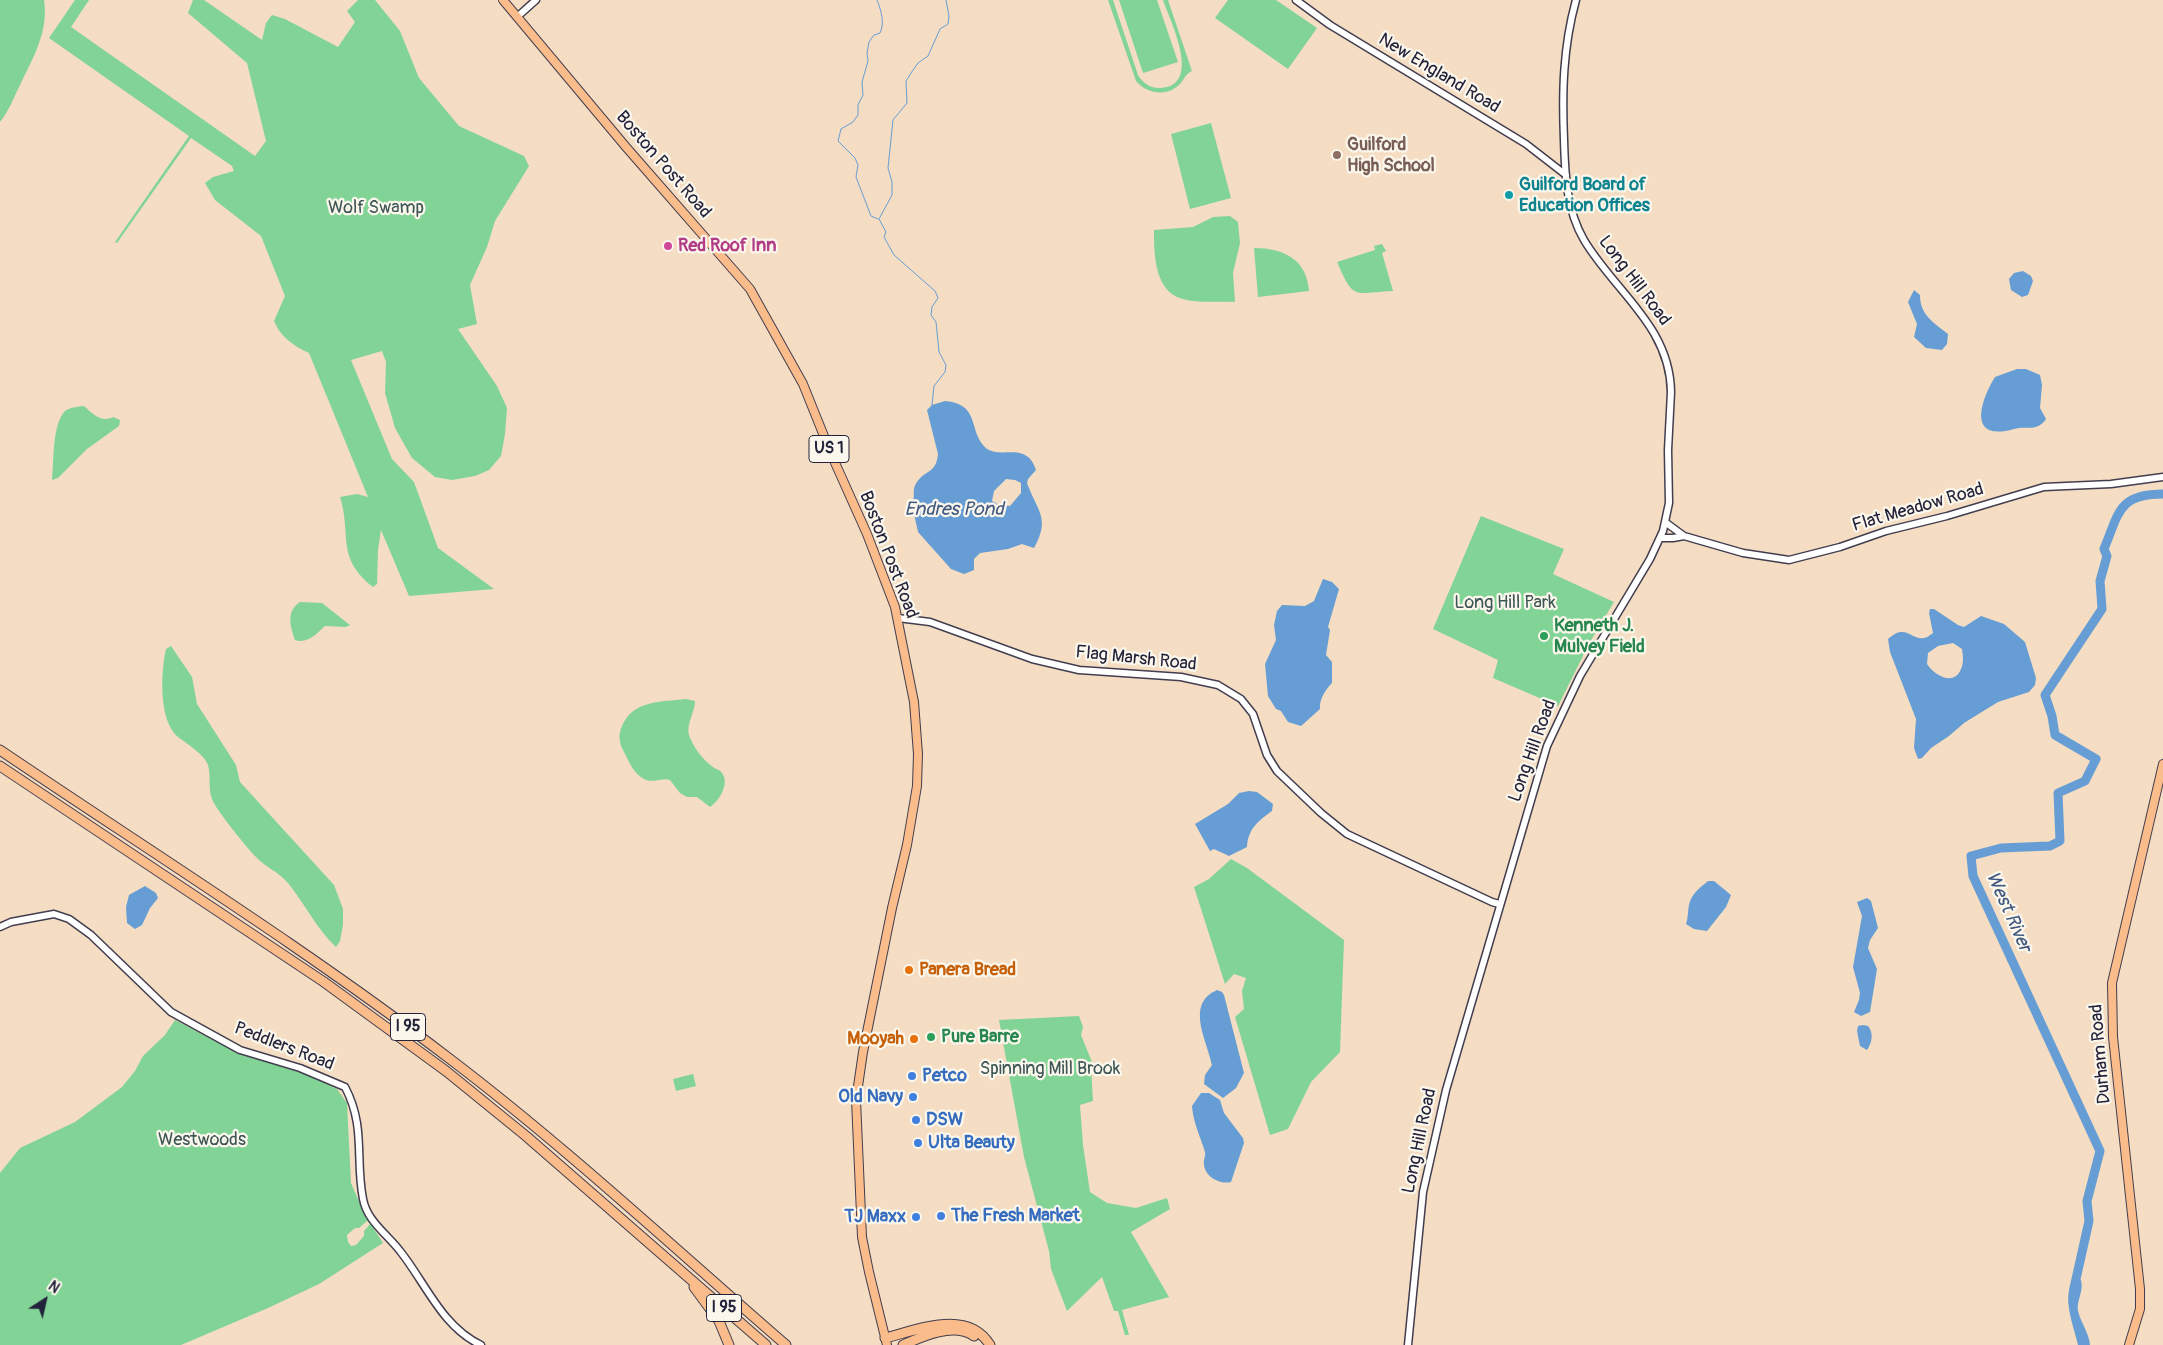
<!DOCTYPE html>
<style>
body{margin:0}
#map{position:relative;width:2163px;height:1345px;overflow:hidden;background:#f4ddc2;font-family:Pangolin,sans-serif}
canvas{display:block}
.north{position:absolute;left:20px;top:1275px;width:50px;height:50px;-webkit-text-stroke:4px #fbf7ec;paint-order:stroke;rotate:35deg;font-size:14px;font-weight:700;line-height:20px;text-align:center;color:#22223b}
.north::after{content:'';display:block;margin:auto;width:18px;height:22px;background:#22223b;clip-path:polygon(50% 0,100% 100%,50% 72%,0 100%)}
</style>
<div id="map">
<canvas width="2163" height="1345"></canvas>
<div class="north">N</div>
</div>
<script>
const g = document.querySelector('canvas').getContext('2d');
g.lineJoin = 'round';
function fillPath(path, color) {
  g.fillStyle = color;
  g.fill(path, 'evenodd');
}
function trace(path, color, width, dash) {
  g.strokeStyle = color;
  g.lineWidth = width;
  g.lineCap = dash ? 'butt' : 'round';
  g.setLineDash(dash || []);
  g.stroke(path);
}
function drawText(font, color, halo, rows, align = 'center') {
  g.font = font + ' Pangolin,sans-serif';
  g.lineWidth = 4.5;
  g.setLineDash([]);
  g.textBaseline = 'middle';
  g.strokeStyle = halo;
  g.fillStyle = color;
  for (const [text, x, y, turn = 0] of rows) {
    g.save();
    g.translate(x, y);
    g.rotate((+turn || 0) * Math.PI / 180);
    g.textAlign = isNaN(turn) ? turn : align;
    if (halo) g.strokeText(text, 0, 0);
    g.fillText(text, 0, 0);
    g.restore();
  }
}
fillPath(new Path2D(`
 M 0,0 L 44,0 C 49,31 33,58 20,85 C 14,97 9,111 0,122 Z
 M 75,0 L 89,0 L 71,27 L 255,156 L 266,141 L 247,63 L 188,13 L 193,0 L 204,0 L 262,40 L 266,23 L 272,15 L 285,19 L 338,47 L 355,22 L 347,11 L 358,0 L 375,0 L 400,31 L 419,78 L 459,126 L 524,156 L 529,166 L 495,221 L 487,247 L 470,285 L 477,324 L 458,329 L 497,386 L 507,408 L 505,434 L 501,456 L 489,470 L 475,476 L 452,480 L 435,477 L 412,458 L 395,428 L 385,393 L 386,362 L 382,351 L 351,360 L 392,459 L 414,482 L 438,548 L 494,589 L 409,596 L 381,530 L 378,550 L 377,584 L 373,587 C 335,557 352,535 340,497 L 357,494 L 368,497 L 309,353 C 292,345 281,337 274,321 L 285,296 L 261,236 L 215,200 L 205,183 L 213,177 L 234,171 L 232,166 L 191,138 L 117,243 L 115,242 L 189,136 L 49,38 Z
 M 1108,0 L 1113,0 L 1138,75 C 1143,83 1151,89 1161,88 C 1203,85 1170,21 1163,0 L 1168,0 L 1192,71 C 1185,74 1184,80 1179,85 C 1166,97 1147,94 1136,81 Z
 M 1119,0 L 1157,0 L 1178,62 L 1143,73 Z
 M 1228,0 L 1276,0 L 1317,28 L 1288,69 L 1215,18 Z
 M 1211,123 L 1231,198 L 1190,209 L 1171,134 Z
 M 1230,216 L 1238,222 L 1240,243 L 1233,273 L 1235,302 C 1218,301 1193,304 1177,297 C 1154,286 1154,251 1154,230 L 1193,227 L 1213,217 Z
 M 1382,244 L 1386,251 L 1382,253 L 1393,291 C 1353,293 1354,301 1337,262 L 1375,250 L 1374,246 Z
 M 1254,248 C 1283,248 1307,259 1309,291 L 1258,297 Z
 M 84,406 C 93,414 101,423 113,417 L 120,420 L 119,426 L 87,449 L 58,478 L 52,480 C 54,462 52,424 65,411 C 70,407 77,407 84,406 Z
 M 1481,516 L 1564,549 L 1553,574 L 1614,602 L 1590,642 L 1558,706 L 1493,678 L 1498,660 L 1433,629 Z
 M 300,602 L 322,603 L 350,625 L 346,627 L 325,626 C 316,634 308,644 295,640 C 290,626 286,611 300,602 Z
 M 171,646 L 192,677 L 197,704 L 236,765 L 240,782 L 334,885 L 343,909 L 343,925 L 340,941 L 336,947 C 316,928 305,904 288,883 C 279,872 265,867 256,857 C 247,848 216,810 212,799 C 208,789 211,776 208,765 C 205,755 186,743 178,737 C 158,720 161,671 166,649 Z
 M 686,699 L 695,701 C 695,712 686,724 689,735 C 693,747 703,760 713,767 C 715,769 721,770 722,773 C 730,784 719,801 710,807 L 697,797 L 687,797 L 680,793 L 670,780 C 662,777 654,784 644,779 C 634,774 629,762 624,752 C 619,743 618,735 622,726 C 633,700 661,702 686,699 Z
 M 1231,859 L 1247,868 L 1344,940 L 1340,1052 L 1311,1082 L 1288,1129 L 1270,1135 L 1235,1017 L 1244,1009 L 1242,991 L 1246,978 L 1234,974 L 1225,984 L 1194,887 L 1209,879 Z
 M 1079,1016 L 1083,1027 L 1081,1035 L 1092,1062 L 1091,1065 L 1093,1101 L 1080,1105 L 1083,1145 L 1090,1192 L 1107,1203 L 1136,1208 L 1167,1198 L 1170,1209 L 1131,1232 L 1169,1297 L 1122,1310 L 1129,1335 L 1125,1335 L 1118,1311 L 1114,1311 L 1102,1277 L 1067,1311 L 1051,1269 L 1049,1251 L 1024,1157 L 999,1020 Z
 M 175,1020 L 230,1049 L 306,1074 L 337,1089 L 347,1103 L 351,1183 L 365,1215 L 383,1243 L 319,1284 L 268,1308 L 181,1345 L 0,1345 L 0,1173 L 20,1148 L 75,1122 L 122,1087 L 135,1071 L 143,1056 L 165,1035 ZM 367,1221 L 370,1224 L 364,1231 L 364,1236 L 356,1245 L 351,1246 L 348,1242 L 347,1235 L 355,1228 L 359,1228 Z
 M 693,1074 L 696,1086 L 676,1091 L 673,1079 Z`), '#81d496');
fillPath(new Path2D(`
 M 2023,271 L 2031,276 L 2033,281 L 2028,295 L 2022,297 L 2011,290 L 2009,279 L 2014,273 Z
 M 1914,290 L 1920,295 C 1920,315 1933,322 1948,334 L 1947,344 L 1942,350 L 1926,348 L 1914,337 L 1917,324 L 1908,302 Z
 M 2017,369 L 2026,369 L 2040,375 L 2042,385 L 2040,408 L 2046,419 C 2036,433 2027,425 2014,429 C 1968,442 1979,403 1995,377 Z
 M 945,401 C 979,404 969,428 983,445 C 997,463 1026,438 1036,470 L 1028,479 L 1027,483 C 1037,511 1051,518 1034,548 L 1022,544 L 1008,549 L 980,553 L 974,559 L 974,570 L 964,574 L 951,569 L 918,532 L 912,505 C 916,497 911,489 917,482 C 926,469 936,474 938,454 L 927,410 L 932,405 ZM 1006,479 L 1015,480 L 1021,483 L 1021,493 L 1010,506 L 999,505 L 992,501 L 994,491 Z
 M 1323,579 L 1332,582 L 1339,589 L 1328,627 L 1330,630 L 1326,655 L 1332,662 L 1332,683 C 1325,690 1319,700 1320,709 L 1301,726 L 1288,722 L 1281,711 L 1276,709 L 1268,696 L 1265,664 L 1276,640 L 1274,625 L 1277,611 L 1282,605 L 1305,606 L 1314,601 Z
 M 1930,609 L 1934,609 L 1958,625 L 1964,627 L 1981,616 L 2004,624 L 2025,642 L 2036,678 L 2035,685 L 2029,692 L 1998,702 L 1964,723 L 1949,736 L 1931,748 L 1922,758 L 1918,759 L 1914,748 L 1916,719 L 1890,652 L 1888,639 C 1910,619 1913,650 1933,633 L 1929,613 ZM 1953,643 L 1962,649 C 1963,656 1964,662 1961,669 C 1954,687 1934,675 1927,664 L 1928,653 L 1938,646 Z
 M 1249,791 L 1257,792 L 1273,804 L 1272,811 C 1258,821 1248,829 1247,847 L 1229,856 L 1214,849 L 1210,851 L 1195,824 L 1228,804 L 1239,793 Z
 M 1708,881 L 1714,881 L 1731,895 L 1726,907 L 1707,931 L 1694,929 L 1686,924 C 1689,916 1687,907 1691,899 C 1694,892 1702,886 1708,881 Z
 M 145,886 L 156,893 L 158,898 L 150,908 L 142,925 L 135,929 L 127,923 L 126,907 L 129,895 Z
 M 1867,898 L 1871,901 L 1878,928 L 1870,940 L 1868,948 L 1877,969 L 1870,1012 L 1861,1016 L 1854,1012 L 1859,1000 L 1860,993 L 1853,967 L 1862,916 L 1857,902 Z
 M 1217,990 L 1222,992 L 1224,995 L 1244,1073 L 1236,1088 L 1223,1098 L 1204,1084 L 1205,1075 L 1212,1065 C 1207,1040 1185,1004 1217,990 Z
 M 1863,1025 L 1868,1026 C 1874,1033 1872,1043 1867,1050 L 1860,1046 L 1857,1031 L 1858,1026 Z
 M 1201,1093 L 1209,1093 L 1220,1100 L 1224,1113 L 1243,1138 L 1244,1143 L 1231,1182 C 1220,1185 1204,1176 1204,1164 C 1203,1159 1206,1157 1205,1152 C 1200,1136 1193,1122 1192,1106 Z
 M 2075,1278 L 2081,1280 C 2084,1292 2076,1301 2078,1311 C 2081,1323 2089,1333 2090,1345 L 2078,1345 C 2074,1326 2060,1295 2075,1278 Z`), '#669dd4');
trace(new Path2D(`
 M 877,0 C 881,10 885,23 880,33 L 874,35 L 869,42 L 867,53 L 868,61 L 862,82 L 863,95 L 858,105 L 858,115 L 853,122 L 841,129 L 838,141 L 855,158 L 858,165 L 856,177 L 871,216 L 878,219
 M 932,405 L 934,386 L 945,372 L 946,365 L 939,352 L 936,322 L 931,315 L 932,307 L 938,298 L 935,291 L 894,255 L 884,237 L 886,232 L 879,219 L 892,195 L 892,182 L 888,168 L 893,120 L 907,103 L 906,81 L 911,73 L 918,63 L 928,56 L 940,29 L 948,24 L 949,16 L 946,0`), '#669dd4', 1);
trace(new Path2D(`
 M 2074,1288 L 2089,1221 L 2087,1201 L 2100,1151 L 1973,876 L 1971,856 L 2001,848 L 2050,846 L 2060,841 L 2058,793 L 2085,781 L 2096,759 L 2055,735 L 2052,716 L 2045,695 L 2102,609 L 2100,581 L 2107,556 L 2104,549 C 2119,513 2118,494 2163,494`), '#669dd4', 9);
const minor = new Path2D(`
 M 1296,0 L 1330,25 L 1526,144 L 1566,175
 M 517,17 L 536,0
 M 1665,522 L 1684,536 L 1743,553 L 1789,560 L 1840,547 L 1886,531 L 1947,516 L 2044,487 L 2111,484 L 2163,477
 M 1660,538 L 1673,538 L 1684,536
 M 898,618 L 930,622 L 1032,659 L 1079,670 L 1181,677 L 1218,685 L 1241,699 L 1253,714 L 1267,755 L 1277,771 L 1321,813 L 1347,834 L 1492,902 L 1499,904
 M 0,927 L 11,922 L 54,914 L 69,919 L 91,935 L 171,1012 L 240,1050 L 300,1068 L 345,1087 C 366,1127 355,1158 363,1199 C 367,1221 387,1234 400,1251 C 425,1282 442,1327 481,1345
 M 1408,1345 L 1423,1192 L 1446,1090 L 1547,746 L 1580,676 L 1650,559 L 1663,531 L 1669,503 L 1668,450 L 1671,392 C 1670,326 1615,292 1584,240 C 1566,209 1565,174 1564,140 C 1562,92 1563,47 1576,0`);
const major = new Path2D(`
 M 503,0 L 626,147 L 750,289 L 803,384 L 832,456 L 867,534 L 895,607 L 914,702 L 918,754 L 917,786 L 907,845 L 892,908 L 863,1052 L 856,1100 L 862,1237 L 869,1272 L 887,1345
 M 2129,1345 L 2140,1309 L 2140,1289 L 2113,1037 L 2112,983 L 2163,764`);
const highway = new Path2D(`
 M 0,750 C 151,852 305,948 450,1059 C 567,1148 675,1249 786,1345
 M 0,766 L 324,982 L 446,1071 L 526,1136 L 766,1345
 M 694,1287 L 719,1321 L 729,1345
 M 885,1338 C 918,1330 967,1308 990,1345
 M 903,1345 C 923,1336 954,1322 974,1336`);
trace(minor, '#423e4f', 9);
trace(major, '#423e4f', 10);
trace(highway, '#423e4f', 11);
trace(minor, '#fff', 6);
trace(major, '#fabc8b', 8);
trace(highway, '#fabc8b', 9);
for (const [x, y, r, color] of [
 [1337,155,5,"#8d6e63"],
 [1509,195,5,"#0f9aa8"],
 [668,246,5,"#d1479c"],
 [1544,636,5,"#2e9e5b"],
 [909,970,5,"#e8710a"],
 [931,1037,5,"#2e9e5b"],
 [914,1039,5,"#e8710a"],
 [912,1076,5,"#3f7fe0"],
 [913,1097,5,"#3f7fe0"],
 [916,1120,5,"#3f7fe0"],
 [918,1143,5,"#3f7fe0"],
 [941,1216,5,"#3f7fe0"],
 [916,1217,5,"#3f7fe0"]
]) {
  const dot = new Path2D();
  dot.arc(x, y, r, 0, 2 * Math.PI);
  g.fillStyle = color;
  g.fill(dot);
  trace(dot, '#fbf7ec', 2);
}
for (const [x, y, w] of [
 [829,449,40],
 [408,1027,35],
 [724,1308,35]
]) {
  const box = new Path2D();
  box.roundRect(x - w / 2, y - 13.5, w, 27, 4);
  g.fillStyle = '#fbf7ec';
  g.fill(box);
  trace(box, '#22223b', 1);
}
drawText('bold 16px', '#22223b', null, [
 ["US 1",829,449],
 ["I 95",408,1027],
 ["I 95",724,1308]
]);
drawText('18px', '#22223b', '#fbf7ec', [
 ["New England Road",1439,74,31],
 ["Boston Post Road",663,165,49],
 ["Long Hill Road",1634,281,53],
 ["Flat Meadow Road",1918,508,-16],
 ["Boston Post Road",888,555,69],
 ["Flag Marsh Road",1136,659,6],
 ["Long Hill Road",1533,751,-70],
 ["Peddlers Road",284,1047,21],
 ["Durham Road",2101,1054,-95],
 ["Long Hill Road",1420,1141,-78]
]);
drawText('bold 18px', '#785e54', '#fbf7ec', [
 ["Guilford",1347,145],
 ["High School",1347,166]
], 'left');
drawText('bold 18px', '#0d838f', '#fbf7ec', [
 ["Guilford Board of",1519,185],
 ["Education Offices",1519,206]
], 'left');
drawText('18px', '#3e5756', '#fbf7ec', [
 ["Wolf Swamp",376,208],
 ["Long Hill Park",1505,603],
 ["Spinning Mill Brook",1050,1069],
 ["Westwoods",202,1140]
]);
drawText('bold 18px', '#b23c85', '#fbf7ec', [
 ["Red Roof Inn",678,246]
], 'left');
drawText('bold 18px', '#27864d', '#fbf7ec', [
 ["Kenneth J.",1554,626],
 ["Mulvey Field",1554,647],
 ["Pure Barre",941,1037]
], 'left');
drawText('bold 18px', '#c56008', '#fbf7ec', [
 ["Panera Bread",919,970],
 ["Mooyah",904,1039,"right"]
], 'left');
drawText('bold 18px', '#366cbe', '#fbf7ec', [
 ["Petco",922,1076],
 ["Old Navy",903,1097,"right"],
 ["DSW",926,1120],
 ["Ulta Beauty",928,1143],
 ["The Fresh Market",951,1216],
 ["TJ Maxx",906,1217,"right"]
], 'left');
drawText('italic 19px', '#415980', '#fbf7ec', [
 ["Endres Pond",954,510],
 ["West River",2008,912,66]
]);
</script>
